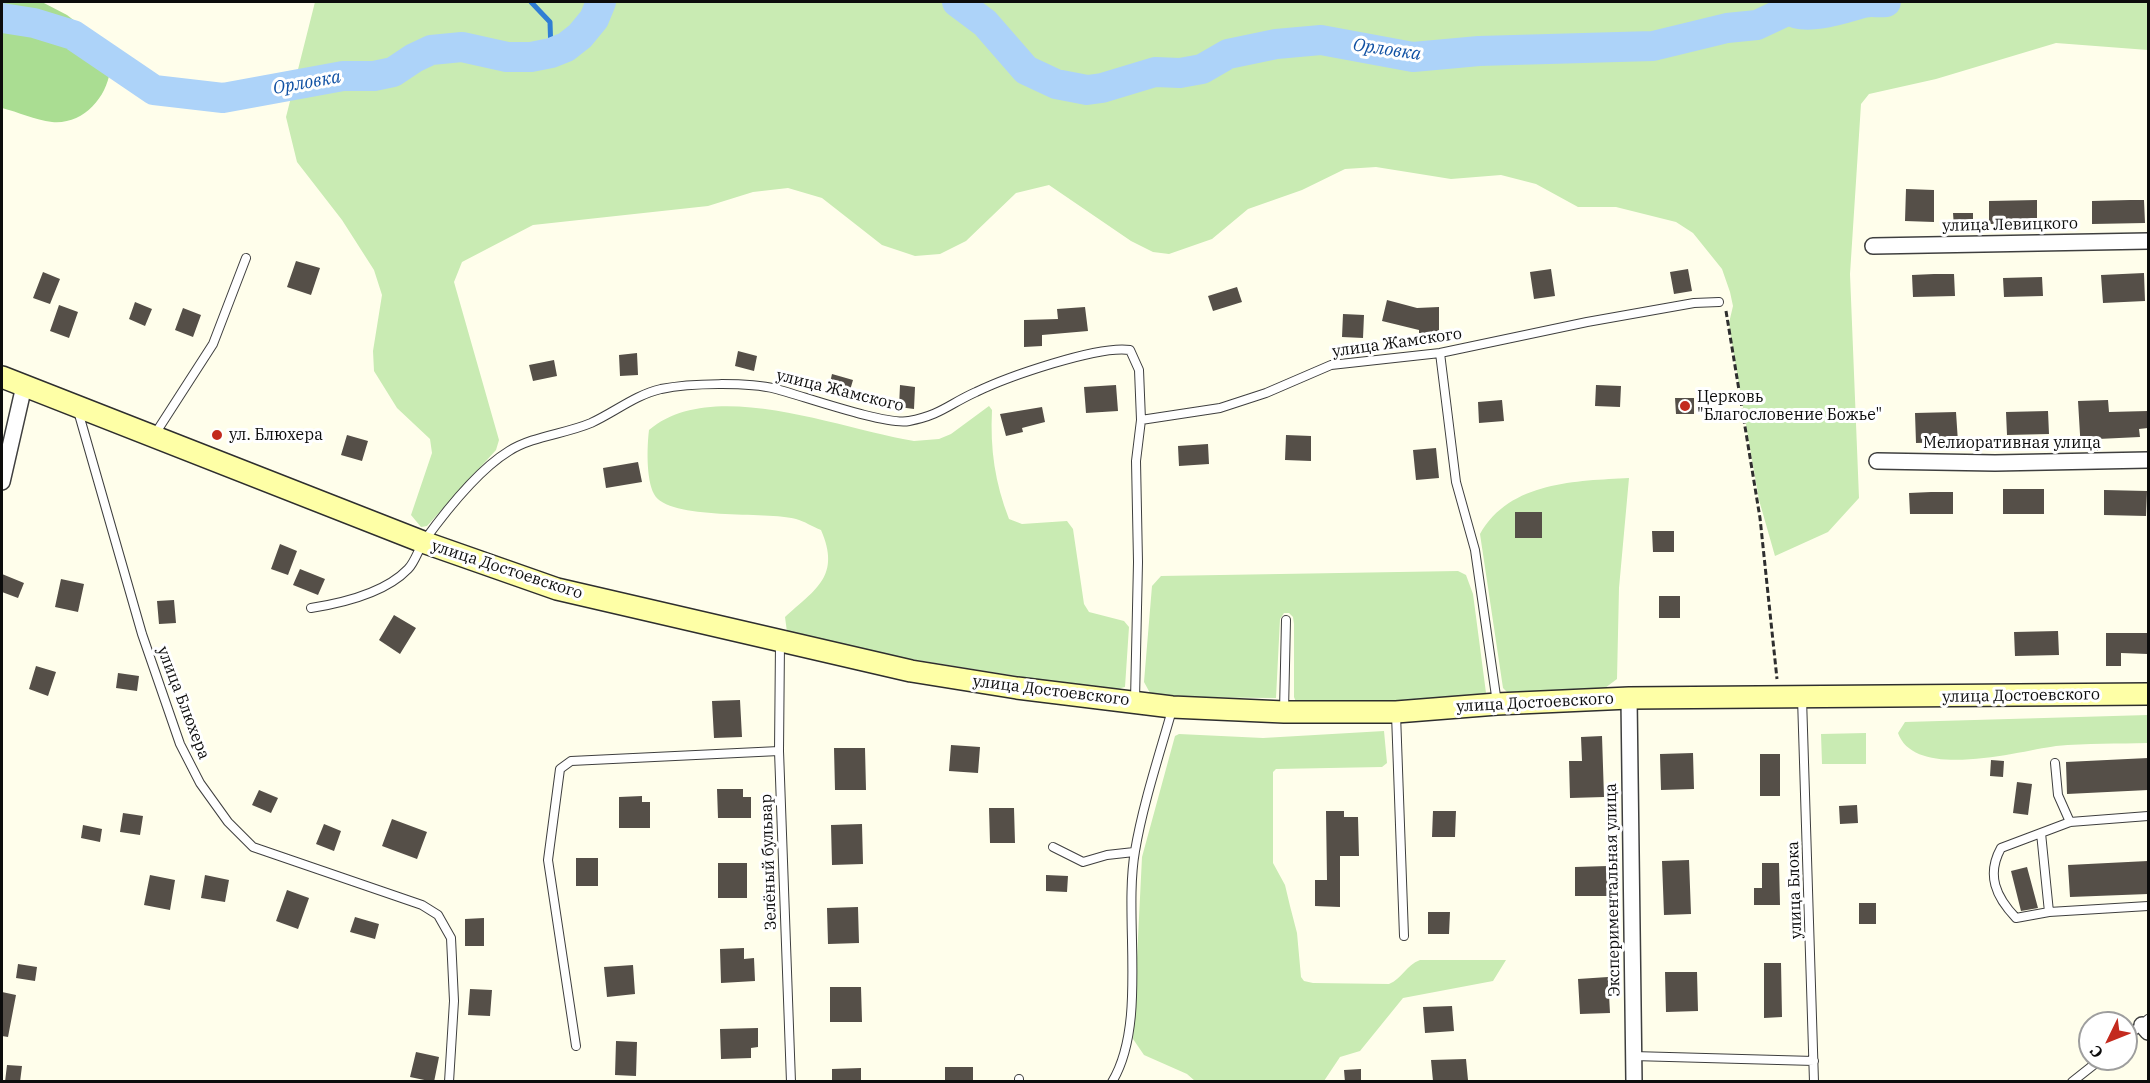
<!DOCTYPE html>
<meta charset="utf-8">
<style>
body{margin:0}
#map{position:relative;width:2150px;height:1083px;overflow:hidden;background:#fffeeb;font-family:"IBM Plex Serif",serif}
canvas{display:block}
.frame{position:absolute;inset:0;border:3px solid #0c0c0c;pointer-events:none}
.north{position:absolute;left:2078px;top:1011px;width:60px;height:60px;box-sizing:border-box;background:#fff;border:2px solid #9e9e9e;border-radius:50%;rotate:227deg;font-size:16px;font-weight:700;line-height:24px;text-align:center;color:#0c0c0c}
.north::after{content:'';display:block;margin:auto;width:21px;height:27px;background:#c32a1e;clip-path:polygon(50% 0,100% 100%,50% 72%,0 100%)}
</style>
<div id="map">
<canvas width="2150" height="1083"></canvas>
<div class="frame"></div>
<div class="north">С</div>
</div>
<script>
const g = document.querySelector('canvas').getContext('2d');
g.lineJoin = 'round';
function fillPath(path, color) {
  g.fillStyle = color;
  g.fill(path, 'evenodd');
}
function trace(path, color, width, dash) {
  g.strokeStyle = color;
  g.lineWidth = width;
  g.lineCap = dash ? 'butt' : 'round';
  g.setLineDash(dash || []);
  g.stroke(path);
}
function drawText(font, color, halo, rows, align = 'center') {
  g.font = font + ' "IBM Plex Serif",serif';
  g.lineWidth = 6;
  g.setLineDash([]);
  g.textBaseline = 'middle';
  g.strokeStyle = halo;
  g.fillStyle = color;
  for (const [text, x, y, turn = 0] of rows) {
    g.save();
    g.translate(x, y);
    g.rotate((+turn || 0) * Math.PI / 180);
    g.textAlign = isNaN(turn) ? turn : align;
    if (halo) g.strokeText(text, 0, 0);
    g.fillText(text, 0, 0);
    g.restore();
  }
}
fillPath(new Path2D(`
 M 315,2 L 2148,2 L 2148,50 L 2056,43 L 1936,79 L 1869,94 L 1861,104 L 1850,274 L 1859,498 L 1828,532 L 1775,556 L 1759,500 L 1731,338 L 1729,323 L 1733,306 L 1730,292 L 1722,269 L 1693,233 L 1676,222 L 1616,207 L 1578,207 L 1536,184 L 1501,175 L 1451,179 L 1376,167 L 1345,169 L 1302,190 L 1248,209 L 1212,239 L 1169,254 L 1153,252 L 1131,241 L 1049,185 L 1016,193 L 966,241 L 940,254 L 915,256 L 882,245 L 822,198 L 788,188 L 753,192 L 708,206 L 533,225 L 462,262 L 454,282 L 499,440 L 496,450 L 427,526 L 421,527 L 411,515 L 432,453 L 430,439 L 397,408 L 374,371 L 373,351 L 382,295 L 374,270 L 342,220 L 297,162 L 286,117 Z
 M 989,406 L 992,410 C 990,449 995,483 1009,519 L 1022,524 L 1067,521 L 1073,529 L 1084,604 L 1089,612 L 1124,621 L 1129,627 L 1125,687 L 1110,691 L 817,644 L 787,632 L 785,617 C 816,589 841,576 821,530 C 813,527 804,521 796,519 C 768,511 668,521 654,494 C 646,479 647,446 649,430 C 712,376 840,429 914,441 L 939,439 L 951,434 Z
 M 1629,478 L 1619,588 L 1617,679 L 1605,688 L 1592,692 L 1510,695 L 1503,688 L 1480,534 C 1510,481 1577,481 1629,478 Z
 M 1458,571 L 1466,575 L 1473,594 L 1486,693 L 1481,698 L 1304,705 L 1296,702 L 1294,697 L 1294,624 L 1293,617 L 1289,613 L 1284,613 L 1280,619 L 1276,698 L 1163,697 L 1150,693 L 1144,682 L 1152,586 L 1161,576 Z
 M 2148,715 L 2148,743 C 2118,744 2087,743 2056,746 C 2019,751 1915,781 1898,733 L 1905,722 Z
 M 1384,731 L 1387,763 L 1382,767 L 1276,769 L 1273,772 L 1273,863 L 1285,885 L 1290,906 L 1297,933 L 1301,977 L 1304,981 L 1313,983 L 1389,984 C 1402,979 1406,965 1420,960 L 1506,960 L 1493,981 L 1403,998 L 1360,1051 L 1340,1057 L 1324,1081 L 1195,1081 L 1187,1074 L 1144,1055 L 1133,1039 L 1142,857 L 1175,736 L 1179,734 L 1263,738 Z
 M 1866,733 L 1866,764 L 1822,764 L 1821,734 Z`), '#c9ebb3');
fillPath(new Path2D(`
 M 2,2 L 42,2 L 67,15 L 109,47 C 109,55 111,64 110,71 C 106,99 82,125 52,122 C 35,120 18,112 2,108 Z`), '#aadd92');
trace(new Path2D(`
 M 531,2 L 550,22 L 551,53`), '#307ed4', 5);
trace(new Path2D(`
 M 957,2 L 985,23 L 1026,70 L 1056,84 L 1087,90 L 1102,88 L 1155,72 L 1180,73 L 1202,69 L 1228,54 L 1276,44 L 1321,40 L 1413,57 L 1479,51 L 1653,46 L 1727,28 L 1757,25 L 1789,10 C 1805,22 1845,8 1863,3 C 1870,1 1878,3 1886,2
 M 2,18 L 34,23 L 73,35 L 154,90 L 223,98 L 343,76 L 374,76 L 393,72 L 414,58 L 431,50 L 462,47 L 507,57 L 531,57 L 551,53 L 566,47 L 580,36 L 594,19 L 601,2`), '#add3f9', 30);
fillPath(new Path2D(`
 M 1906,189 L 1934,190 L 1934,222 L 1905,221 Z
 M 2037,200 L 2037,223 L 1989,224 L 1989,201 Z
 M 2130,200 L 2144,200 L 2145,223 L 2092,224 L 2092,201 Z
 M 1953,213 L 1973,213 L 1973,228 L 1954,227 Z
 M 296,261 L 320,268 L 311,295 L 287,287 Z
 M 1551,269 L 1555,296 L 1534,299 L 1530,272 Z
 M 1688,269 L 1692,291 L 1674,294 L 1670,272 Z
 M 43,272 L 60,279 L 50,304 L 33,298 Z
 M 2144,273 L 2145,301 L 2103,303 L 2101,275 Z
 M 1934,274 L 1954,274 L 1955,296 L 1913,297 L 1912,275 Z
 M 2042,277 L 2043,296 L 2004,297 L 2003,278 Z
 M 1237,287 L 1242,302 L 1213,311 L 1208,296 Z
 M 1387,300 L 1417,308 L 1439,307 L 1439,333 L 1419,333 L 1419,330 L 1382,321 Z
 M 135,302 L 152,309 L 145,326 L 129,319 Z
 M 59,305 L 78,312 L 69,338 L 50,331 Z
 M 1085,307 L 1088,331 L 1042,335 L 1042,346 L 1024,347 L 1024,320 L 1058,319 L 1057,309 Z
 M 183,308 L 201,315 L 193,337 L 175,330 Z
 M 1343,314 L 1364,315 L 1363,338 L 1342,337 Z
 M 738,351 L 757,356 L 754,371 L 735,366 Z
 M 637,353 L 638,375 L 620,376 L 619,355 Z
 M 554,360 L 557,376 L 533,381 L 529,365 Z
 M 832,374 L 853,380 L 848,397 L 828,391 Z
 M 900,385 L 915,387 L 914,409 L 899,407 Z
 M 1116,385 L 1118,411 L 1086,413 L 1084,387 Z
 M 1596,385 L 1621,386 L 1620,407 L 1595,406 Z
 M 1675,398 L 1694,398 L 1694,414 L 1676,414 Z
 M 1502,400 L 1504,421 L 1479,423 L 1478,402 Z
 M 2108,400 L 2109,412 L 2148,411 L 2148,428 L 2139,429 L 2140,437 L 2098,439 L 2098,451 L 2081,451 L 2078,401 Z
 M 1042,407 L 1045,422 L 1022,428 L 1023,432 L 1006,436 L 1000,414 Z
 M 2048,411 L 2049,434 L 2007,435 L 2006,412 Z
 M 1956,412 L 1958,442 L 1916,443 L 1915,413 Z
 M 347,435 L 368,441 L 362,461 L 341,455 Z
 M 1286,435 L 1311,436 L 1311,461 L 1285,460 Z
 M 1208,444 L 1209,464 L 1179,466 L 1178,446 Z
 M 1436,448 L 1439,478 L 1416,480 L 1413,450 Z
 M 638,462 L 642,482 L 606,488 L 603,468 Z
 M 2003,489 L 2044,489 L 2044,514 L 2003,514 Z
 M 2104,490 L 2147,491 L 2146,516 L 2104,515 Z
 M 1931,492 L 1953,492 L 1953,514 L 1910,514 L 1909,493 Z
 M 1515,512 L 1542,512 L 1542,538 L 1515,538 Z
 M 1652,531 L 1674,531 L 1674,552 L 1653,552 Z
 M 280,544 L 297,551 L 288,575 L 271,569 Z
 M 300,569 L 325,579 L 318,595 L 293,585 Z
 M 2,574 L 24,583 L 18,598 L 2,592 Z
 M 61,579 L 84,584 L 78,612 L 55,607 Z
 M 1659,596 L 1680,596 L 1680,618 L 1659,618 Z
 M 174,600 L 176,623 L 159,624 L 157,601 Z
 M 394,615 L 416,628 L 400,654 L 379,640 Z
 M 2058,631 L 2059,655 L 2015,656 L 2014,632 Z
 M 2106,633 L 2148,633 L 2148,654 L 2121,653 L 2121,666 L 2106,666 Z
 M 36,666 L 56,672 L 48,696 L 29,689 Z
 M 118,673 L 139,676 L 137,691 L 116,688 Z
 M 740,700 L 742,737 L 714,738 L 712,701 Z
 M 1602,736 L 1604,797 L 1570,798 L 1569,761 L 1582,761 L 1581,737 Z
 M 951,745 L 980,747 L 978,773 L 949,771 Z
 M 834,748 L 865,748 L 866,790 L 835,790 Z
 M 1693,753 L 1694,789 L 1661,790 L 1660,754 Z
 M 1760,754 L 1780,754 L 1780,796 L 1760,796 Z
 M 2148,758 L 2148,790 L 2067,794 L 2066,762 Z
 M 1991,760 L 2004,761 L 2003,777 L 1990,776 Z
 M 2017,782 L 2032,784 L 2028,815 L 2013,813 Z
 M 717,789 L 743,789 L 743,797 L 751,797 L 751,818 L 718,818 Z
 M 259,790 L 278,798 L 271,813 L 252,805 Z
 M 642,796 L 642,802 L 650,802 L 650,828 L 619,828 L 619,797 Z
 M 1857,805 L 1858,823 L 1840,824 L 1839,806 Z
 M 989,808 L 1014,808 L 1015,843 L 990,843 Z
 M 1326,811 L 1344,811 L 1344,817 L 1358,817 L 1359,856 L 1340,856 L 1340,907 L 1315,906 L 1315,880 L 1327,880 Z
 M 1433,811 L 1456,811 L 1455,837 L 1432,837 Z
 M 123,813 L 143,816 L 140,835 L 120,832 Z
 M 392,819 L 427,832 L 417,859 L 382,846 Z
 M 324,824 L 341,831 L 334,851 L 316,844 Z
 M 862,824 L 863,864 L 832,865 L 831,825 Z
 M 83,825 L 102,829 L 100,842 L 81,838 Z
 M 576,858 L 598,858 L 598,886 L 576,886 Z
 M 1689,860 L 1691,914 L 1664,915 L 1662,861 Z
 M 2148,861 L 2148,894 L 2070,897 L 2068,865 Z
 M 718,863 L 747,863 L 747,898 L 718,898 Z
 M 1762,863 L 1779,863 L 1780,905 L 1754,905 L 1754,888 L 1762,888 Z
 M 1608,866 L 1609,896 L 1575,896 L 1575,867 Z
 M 2027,867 L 2038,908 L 2021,911 L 2011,871 Z
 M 150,875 L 175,880 L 170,910 L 144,905 Z
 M 205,875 L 229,880 L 225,902 L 201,898 Z
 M 1046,875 L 1068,876 L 1067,892 L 1046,891 Z
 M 287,890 L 309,898 L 298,929 L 276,921 Z
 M 1859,903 L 1876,903 L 1876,924 L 1859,924 Z
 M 858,907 L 859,943 L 828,944 L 827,908 Z
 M 1428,912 L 1450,912 L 1449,934 L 1428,934 Z
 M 355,917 L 379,924 L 375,939 L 350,932 Z
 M 484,918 L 484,946 L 465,946 L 465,919 Z
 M 744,948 L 744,959 L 754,958 L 755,981 L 721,983 L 720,949 Z
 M 1764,963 L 1781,963 L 1782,1017 L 1764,1018 Z
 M 18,964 L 37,967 L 35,981 L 16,978 Z
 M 633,965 L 635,994 L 607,997 L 604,967 Z
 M 1665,972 L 1697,972 L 1698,1011 L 1666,1012 Z
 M 1608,977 L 1610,1013 L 1580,1014 L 1578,979 Z
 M 830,987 L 861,987 L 862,1022 L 830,1022 Z
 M 470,989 L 492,990 L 490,1016 L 468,1015 Z
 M 2,992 L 16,995 L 8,1037 L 2,1036 Z
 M 1452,1006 L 1454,1031 L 1425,1033 L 1423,1007 Z
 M 758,1028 L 758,1047 L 751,1048 L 751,1058 L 721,1059 L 720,1029 Z
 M 616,1041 L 637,1042 L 636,1076 L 615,1075 Z
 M 416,1052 L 439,1057 L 434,1082 L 410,1077 Z
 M 1466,1059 L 1468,1080 L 1433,1081 L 1431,1060 Z
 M 7,1065 L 22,1066 L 20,1082 L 5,1082 Z
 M 945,1067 L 973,1067 L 973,1082 L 945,1082 Z
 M 861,1068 L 861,1082 L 832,1082 L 832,1069 Z
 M 1361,1069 L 1361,1082 L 1345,1082 L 1344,1070 Z`), '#554f48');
const lane = new Path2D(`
 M 1440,353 L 1456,482 L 1475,550 L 1497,703
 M 78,411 L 142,634 L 180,744 L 200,783 L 228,822 L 253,847 L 422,905 L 438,915 L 451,938 L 454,1001 L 449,1082
 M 155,434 L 213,344 L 246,258
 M 311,608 C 343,603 385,593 408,569 C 415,562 418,550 424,541 C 445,512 478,470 509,451 C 533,436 565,434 591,423 C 615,412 635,395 661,389 C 690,383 748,382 776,389 C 803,396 887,426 909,421 C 941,415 949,404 976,392 C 1007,377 1098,345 1130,350 L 1139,370 L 1141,420 L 1220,408 L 1266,393 L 1331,365 L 1440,353 L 1587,322 L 1694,303 L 1719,302
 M 780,643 L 779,751 L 791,1082
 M 1802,698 L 1814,1082
 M 1135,700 L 1138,562 L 1136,461 L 1141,420
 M 1284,711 L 1286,620
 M 1396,714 L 1404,936
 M 2055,763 L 2058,795 L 2070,822
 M 2148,816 L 2070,822 L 2001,848 C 1986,875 1996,897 2016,918 L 2049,912 L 2148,906
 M 2041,833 L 2049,912
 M 1053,847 L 1083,862 L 1107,855 L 1134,852
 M 2126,1038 L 2148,1019
 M 576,1046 L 548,860 L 560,769 L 571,761 L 779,751
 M 1633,1056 L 1814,1061
 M 1019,1082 L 1019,1079
 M 1112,1082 C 1148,1023 1123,918 1135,851 C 1143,804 1159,756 1172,710
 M 2072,1082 L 2101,1059`);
const street = new Path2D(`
 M 1873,246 L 2148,241
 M 1877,461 L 1995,463 L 2148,460
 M 2,482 L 24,386
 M 1629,698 L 1634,1082
 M 2142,1025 L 2148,1032`);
const secondary = new Path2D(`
 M 2,377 L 423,542 L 557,589 L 911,671 L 1017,688 L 1172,707 L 1284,712 L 1396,712 L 1497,704 L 1629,698 L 2148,694`);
trace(lane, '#3f3f3f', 10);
trace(street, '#3f3f3f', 18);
trace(secondary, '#2e2e2e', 24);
trace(new Path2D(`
 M 1726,311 L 1760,518 L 1777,679`), '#2e2e2e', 3, [6, 3]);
trace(lane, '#fff', 8);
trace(street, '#fff', 15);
trace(secondary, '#feffa6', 21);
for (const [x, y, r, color] of [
 [1685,406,6,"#c32a1e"],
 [217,435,6,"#c32a1e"]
]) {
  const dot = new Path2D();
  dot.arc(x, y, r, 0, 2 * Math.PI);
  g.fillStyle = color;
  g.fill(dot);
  trace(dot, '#fff', 2);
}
drawText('16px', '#0c0c0c', '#fff', [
 ["улица Левицкого",2010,225,-1],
 ["улица Жамского",1397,343,-8],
 ["улица Жамского",840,391,14],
 ["Мелиоративная улица",2012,443],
 ["улица Достоевского",507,570,18],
 ["улица Достоевского",1051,691,7],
 ["улица Достоевского",2021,696,-1],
 ["улица Блюхера",183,703,69],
 ["улица Достоевского",1535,703,-3],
 ["Зелёный бульвар",769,862,-92],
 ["Экспериментальная улица",1613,890,-91],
 ["улица Блока",1795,890,-92]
]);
drawText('16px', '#0c0c0c', '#fff', [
 ["Церковь",1697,397],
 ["\"Благословение Божье\"",1697,415],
 ["ул. Блюхера",229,435]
], 'left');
drawText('italic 18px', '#1051a3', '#fff', [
 ["Орловка",1387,50,8],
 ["Орловка",307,83,-10]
]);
</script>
